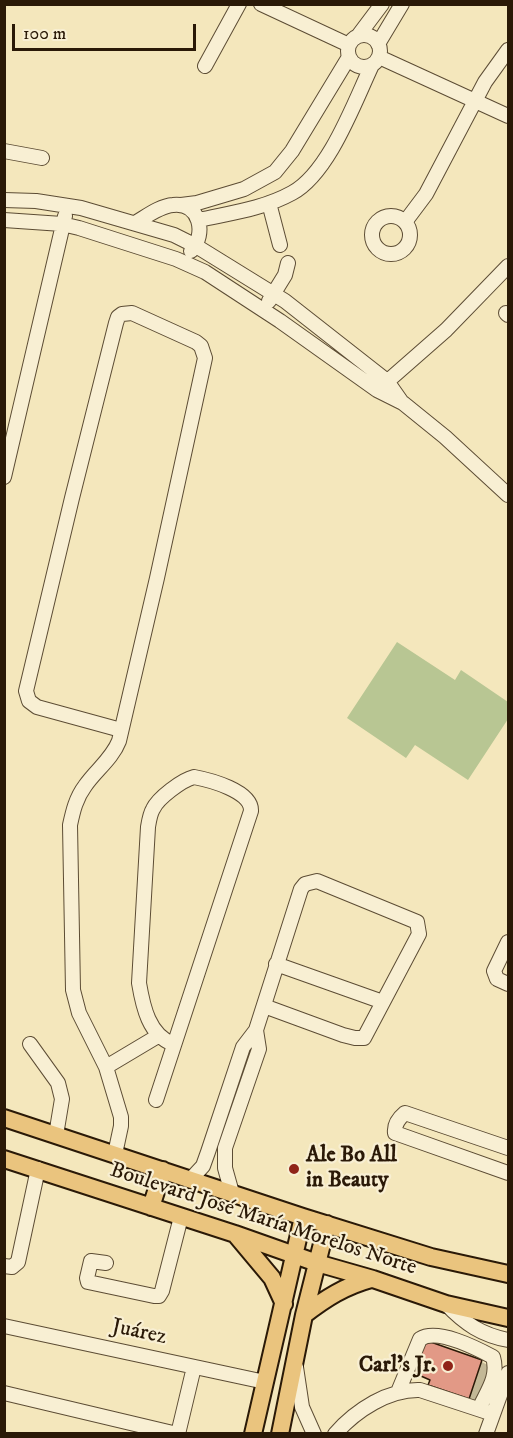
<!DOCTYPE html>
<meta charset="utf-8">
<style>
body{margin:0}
#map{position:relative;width:513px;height:1438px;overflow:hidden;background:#f4e7bc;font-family:"IM FELL DW Pica",serif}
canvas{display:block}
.frame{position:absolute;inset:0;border:6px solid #2a1907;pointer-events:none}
.scale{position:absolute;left:12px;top:24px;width:184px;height:27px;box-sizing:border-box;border:3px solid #2a1907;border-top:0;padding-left:8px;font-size:18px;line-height:21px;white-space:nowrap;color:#2a1907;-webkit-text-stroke:4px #f8efd3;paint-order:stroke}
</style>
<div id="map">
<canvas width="513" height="1438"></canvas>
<div class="frame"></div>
<div class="scale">100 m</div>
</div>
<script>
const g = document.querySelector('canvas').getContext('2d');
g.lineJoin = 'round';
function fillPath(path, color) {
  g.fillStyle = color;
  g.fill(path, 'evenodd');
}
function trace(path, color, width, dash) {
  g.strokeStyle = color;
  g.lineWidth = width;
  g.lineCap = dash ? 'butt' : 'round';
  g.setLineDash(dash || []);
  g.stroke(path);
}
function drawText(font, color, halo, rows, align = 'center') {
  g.font = font + ' "IM FELL DW Pica",serif';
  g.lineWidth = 4.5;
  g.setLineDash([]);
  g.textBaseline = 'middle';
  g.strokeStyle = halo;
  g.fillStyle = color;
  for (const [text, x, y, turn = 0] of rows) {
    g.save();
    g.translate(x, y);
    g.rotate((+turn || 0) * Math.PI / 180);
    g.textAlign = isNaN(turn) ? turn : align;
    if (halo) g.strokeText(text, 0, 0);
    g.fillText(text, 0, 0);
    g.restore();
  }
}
fillPath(new Path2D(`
 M 397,642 L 455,680 L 461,670 L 508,702 L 508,719 L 468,780 L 415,745 L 406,758 L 347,718 Z`), '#b8c693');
fillPath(new Path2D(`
 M 426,1342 L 482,1362 L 491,1367 L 478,1403 L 430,1384 L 432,1380 Z`), '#0003');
const building = new Path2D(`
 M 425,1340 L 482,1360 L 469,1399 L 428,1385 L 430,1380 L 414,1373 Z`);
fillPath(building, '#e29986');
trace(building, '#2a1907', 1.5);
const minor = new Path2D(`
 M 261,4 L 349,45
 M348 51a16 16 0 1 1 32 0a16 16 0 1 1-32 0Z
 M 358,36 L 382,4
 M 378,44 L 402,4
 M 379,57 L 508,116
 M 205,66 L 239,4
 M 4,151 L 42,158
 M 4,200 L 36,201 L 81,208 L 174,235 L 196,246 L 285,301 L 387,381 L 401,401
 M 269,203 L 280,245
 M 181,205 L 197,203 L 244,189 L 275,172 L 292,151 L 349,57
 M372 235a19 19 0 1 1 38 0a19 19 0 1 1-38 0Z
 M 4,220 L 62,224 L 79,228 L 176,259 L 205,272 L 280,321 L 377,390 L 403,403 L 445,437 L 508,495
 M 199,220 C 230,213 263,209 292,193 C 329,173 354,103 372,65
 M 405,222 L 426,194 L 485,82 L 508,50
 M 135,223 C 147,216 160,206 173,205 C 200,202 207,234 191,251
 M 269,301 L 285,275 L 288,263
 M 506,313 L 508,315
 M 381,387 L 446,330 L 508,266
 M 4,477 L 65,216
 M 508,942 L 494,971 L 497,979 L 508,984
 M 276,964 L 383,1002
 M 30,1044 L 58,1083 L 62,1099 L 56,1135
 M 106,1067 L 158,1036
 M 156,1100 L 251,811 C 252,791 210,780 194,777 C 182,780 158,798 153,809 C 150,814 149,821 148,827 L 139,983 C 143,1007 149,1035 173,1044
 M 508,1148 L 405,1113 C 399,1118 394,1125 395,1133 L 398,1134 L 508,1173
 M 115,1154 L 121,1126 L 121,1117 L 106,1067 L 79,1013 L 73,990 L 70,825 C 73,811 76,798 85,786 C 96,770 112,759 119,741 L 157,578 L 205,358 L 201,346 L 196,342 L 132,313 L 122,314 L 118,317 L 116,323 L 72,498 L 26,691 L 29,701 L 37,707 L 121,730
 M 190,1180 L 203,1166 L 208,1152 L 243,1047 L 256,1030 L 301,889 L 305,884 L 317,881 L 417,922 L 419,934 L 364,1038 L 355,1038 L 343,1035 L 264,1006
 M 232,1193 L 225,1168 L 225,1148 L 259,1049 L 256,1030
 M 106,1263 L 91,1261 L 87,1278 L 88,1282 L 154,1296 L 159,1296 L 162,1291 L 181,1217
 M 4,1266 L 12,1267 L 18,1262 L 38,1169
 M 446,1304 C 465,1324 482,1335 508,1340
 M 4,1326 L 265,1382
 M 296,1367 L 302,1407 L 314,1434
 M 398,1392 L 420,1339 C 437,1328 476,1348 493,1357 C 499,1377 487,1391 479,1409
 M 4,1393 L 177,1434
 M 178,1434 L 194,1367
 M 335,1434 C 356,1410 389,1389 420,1390 L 493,1414
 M 486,1434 L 508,1373`);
const major = new Path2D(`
 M 4,1118 L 303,1217 L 431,1257 L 508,1274
 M 4,1159 L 235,1234 L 317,1263 L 373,1279 L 446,1304 L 508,1318
 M 151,1207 L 163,1170
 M 236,1235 L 272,1278 L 284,1304
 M 304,1315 C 326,1298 345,1286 371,1279
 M 253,1434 L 303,1217
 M 280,1434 L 304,1315 L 327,1224`);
trace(minor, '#5c4c34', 16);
trace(major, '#2a1907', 20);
trace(minor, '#f8efd3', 14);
trace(major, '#eac47e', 16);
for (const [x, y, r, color] of [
 [294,1169,6,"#8f2418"],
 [448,1366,6,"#8f2418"]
]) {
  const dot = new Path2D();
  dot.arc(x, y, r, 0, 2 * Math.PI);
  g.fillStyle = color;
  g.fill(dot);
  trace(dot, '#f8efd3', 2);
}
drawText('bold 22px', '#2a1907', '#f8efd3', [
 ["Ale Bo All",306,1156],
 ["in Beauty",306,1181],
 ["Carl's Jr.",436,1366,"right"]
], 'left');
drawText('22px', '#2a1907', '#f8efd3', [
 ["Boulevard José María Morelos Norte",263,1220,18],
 ["Juárez",139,1333,12]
]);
</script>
